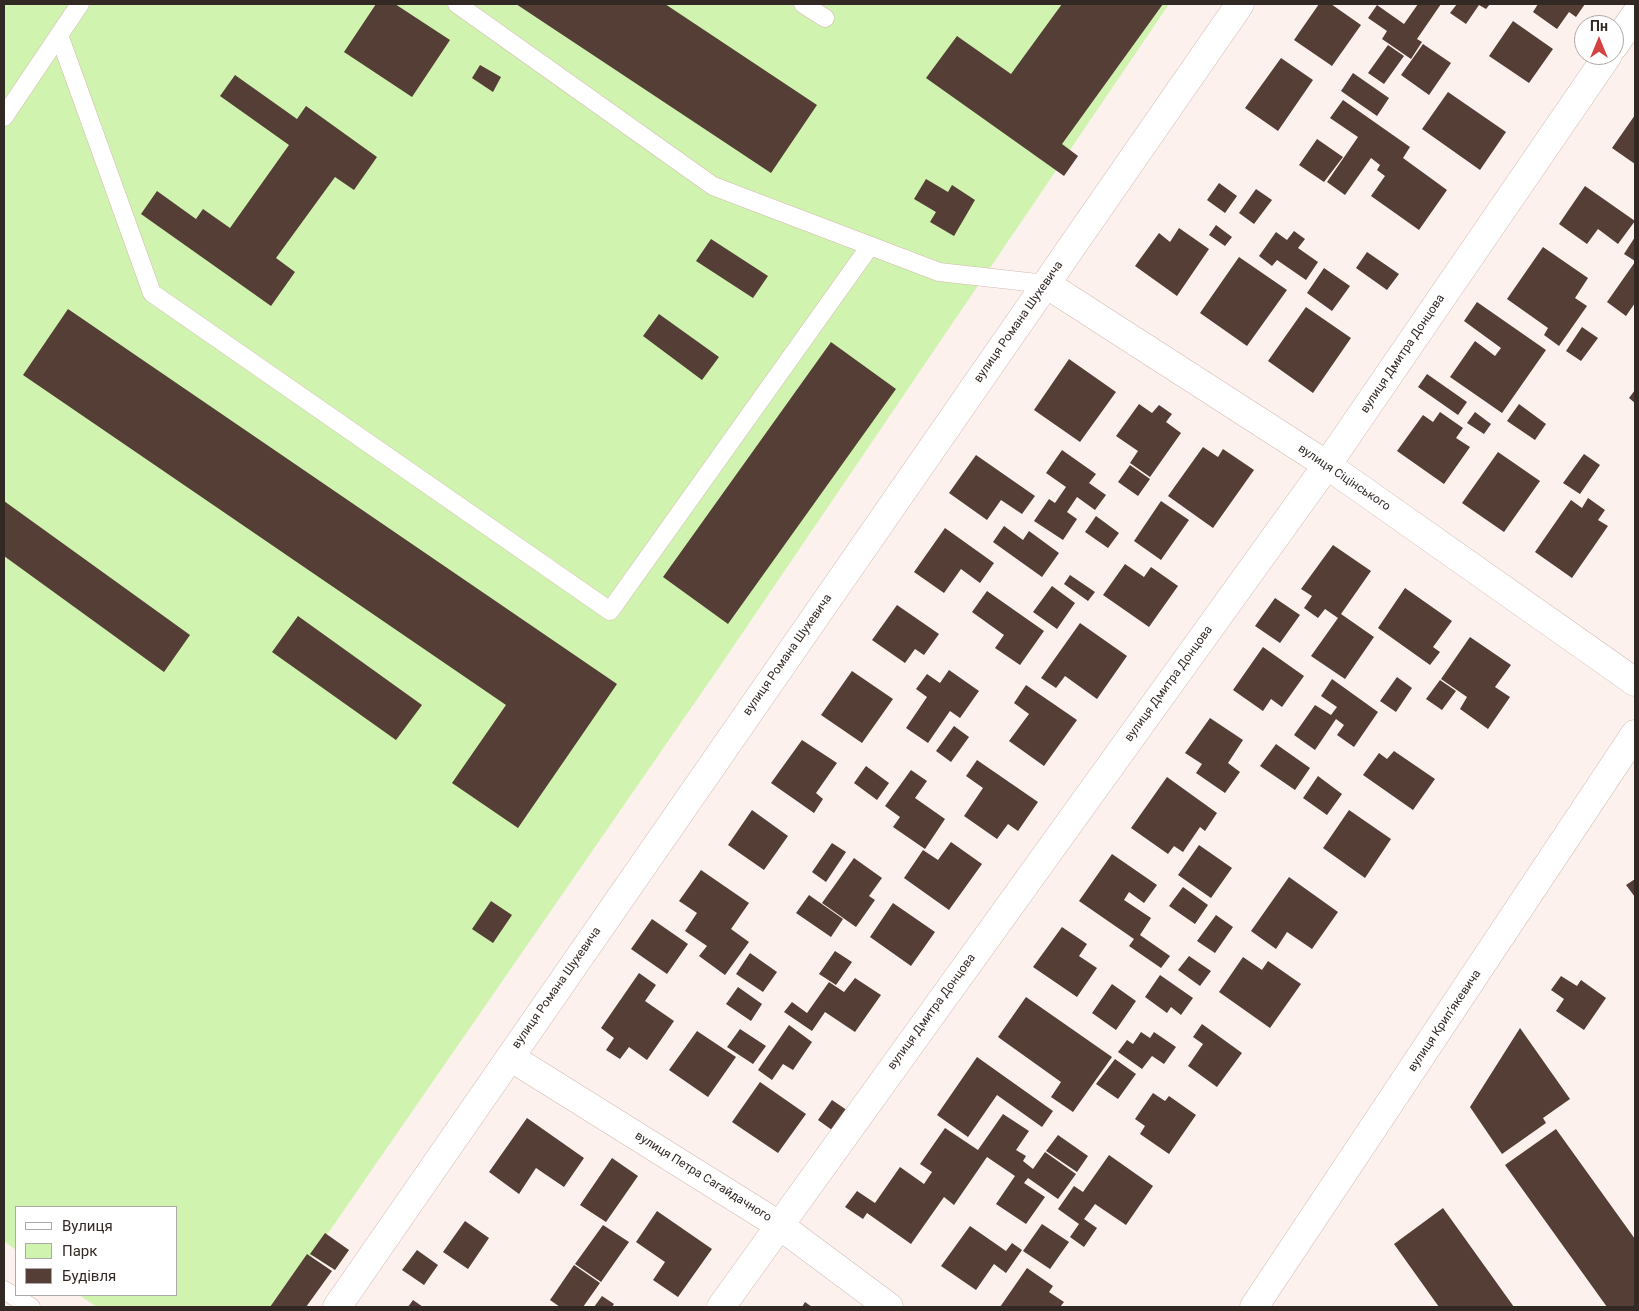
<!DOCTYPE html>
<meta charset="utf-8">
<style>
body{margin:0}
#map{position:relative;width:1639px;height:1311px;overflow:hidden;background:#fcf1ed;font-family:Roboto,sans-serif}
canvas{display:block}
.frame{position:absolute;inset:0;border:5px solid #322824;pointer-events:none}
.legend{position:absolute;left:15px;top:1206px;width:162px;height:90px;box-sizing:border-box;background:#fff;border:1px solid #ada9a7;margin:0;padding:6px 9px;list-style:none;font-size:15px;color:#322824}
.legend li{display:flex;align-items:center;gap:10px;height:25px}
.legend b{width:25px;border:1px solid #ada9a7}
.north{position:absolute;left:1574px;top:15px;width:50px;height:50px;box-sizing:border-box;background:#fff;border:1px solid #ada9a7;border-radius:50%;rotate:0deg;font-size:14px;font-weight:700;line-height:20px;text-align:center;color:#322824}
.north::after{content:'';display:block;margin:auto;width:18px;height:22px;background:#d24341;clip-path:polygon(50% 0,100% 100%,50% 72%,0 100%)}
</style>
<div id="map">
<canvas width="1639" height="1311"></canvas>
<div class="frame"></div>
<ul class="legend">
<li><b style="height:6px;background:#fff"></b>Вулиця</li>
<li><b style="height:14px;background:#d0f3af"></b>Парк</li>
<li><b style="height:14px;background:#543e36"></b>Будівля</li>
</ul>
<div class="north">Пн</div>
</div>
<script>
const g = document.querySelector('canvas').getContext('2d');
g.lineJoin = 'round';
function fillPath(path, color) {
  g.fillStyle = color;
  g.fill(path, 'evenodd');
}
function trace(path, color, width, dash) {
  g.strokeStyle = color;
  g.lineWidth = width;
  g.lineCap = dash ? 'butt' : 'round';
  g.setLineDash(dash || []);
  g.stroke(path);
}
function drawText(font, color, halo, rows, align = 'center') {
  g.font = font + ' Roboto,sans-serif';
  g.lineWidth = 5;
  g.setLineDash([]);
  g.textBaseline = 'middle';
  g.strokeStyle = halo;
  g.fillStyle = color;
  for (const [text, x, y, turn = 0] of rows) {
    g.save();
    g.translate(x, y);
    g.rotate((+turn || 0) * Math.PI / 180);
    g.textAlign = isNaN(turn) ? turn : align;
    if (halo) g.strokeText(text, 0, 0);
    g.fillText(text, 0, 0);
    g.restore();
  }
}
fillPath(new Path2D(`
 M 4,4 L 1169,4 L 718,669 L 277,1307 L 97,1307 L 79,1295 L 176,1295 L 176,1207 L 16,1207 L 16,1250 L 4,1241 Z`), '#d0f3af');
fillPath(new Path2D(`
 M 376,4 L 395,4 L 450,40 L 412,97 L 344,52 Z
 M 516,4 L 665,4 L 817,105 L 771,173 Z
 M 1062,4 L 1163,4 L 1062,144 L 1078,156 L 1064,176 L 926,78 L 957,36 L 1011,74 Z
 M 1319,4 L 1331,4 L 1361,25 L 1332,66 L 1294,40 Z
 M 1418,4 L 1441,4 L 1417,39 L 1422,42 L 1411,59 L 1382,39 L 1387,31 L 1368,18 L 1377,5 L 1404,24 Z
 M 1457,4 L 1490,4 L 1486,9 L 1479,5 L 1466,24 L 1450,13 Z
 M 1538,4 L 1585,4 L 1576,17 L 1569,12 L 1557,29 L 1533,12 Z
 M 1513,21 L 1553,49 L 1529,83 L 1489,56 Z
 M 1423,44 L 1451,63 L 1429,95 L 1401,75 Z
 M 1388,45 L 1404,56 L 1384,84 L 1368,73 Z
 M 1281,58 L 1313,80 L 1278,131 L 1245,108 Z
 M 480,65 L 501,77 L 493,92 L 472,78 Z
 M 1353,73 L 1389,98 L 1377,116 L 1341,91 Z
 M 235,75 L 297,119 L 306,106 L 377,157 L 354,190 L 335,177 L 276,258 L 295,272 L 271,306 L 141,214 L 157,191 L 196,219 L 203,209 L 230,228 L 289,145 L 220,96 Z
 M 1448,92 L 1506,132 L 1480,170 L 1422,129 Z
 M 1343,100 L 1410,147 L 1403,158 L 1447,190 L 1419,230 L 1371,196 L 1385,176 L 1377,170 L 1380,165 L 1371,158 L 1345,195 L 1327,182 L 1358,137 L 1330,118 Z
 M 1635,115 L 1635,164 L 1612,148 Z
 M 1317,139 L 1343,157 L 1324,182 L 1299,165 Z
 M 926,179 L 948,192 L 952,185 L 975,200 L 954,236 L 930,222 L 936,212 L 914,199 Z
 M 1219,183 L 1237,196 L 1225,213 L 1207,200 Z
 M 1585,186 L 1635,221 L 1618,244 L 1598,229 L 1587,244 L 1559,224 Z
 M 1256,189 L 1272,200 L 1254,224 L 1239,213 Z
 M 1216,225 L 1232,237 L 1225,246 L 1209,235 Z
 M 1179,228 L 1209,249 L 1177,296 L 1135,266 L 1159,233 L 1170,242 Z
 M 1294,231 L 1305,239 L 1298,248 L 1318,262 L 1306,280 L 1277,260 L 1272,266 L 1259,256 L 1276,232 L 1287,240 Z
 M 1635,237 L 1635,261 L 1624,254 Z
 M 711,239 L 768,276 L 753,298 L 696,261 Z
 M 1543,247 L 1588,278 L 1575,298 L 1587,306 L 1559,346 L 1544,335 L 1548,328 L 1507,299 Z
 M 1367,252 L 1399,274 L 1387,290 L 1356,268 Z
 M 1239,257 L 1287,290 L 1247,346 L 1200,313 Z
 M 1635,262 L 1635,303 L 1626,316 L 1607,302 Z
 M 1324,268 L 1350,286 L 1332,311 L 1307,293 Z
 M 1477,302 L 1546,350 L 1502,413 L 1450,377 L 1475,341 L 1495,356 L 1501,348 L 1464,321 Z
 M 1306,307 L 1351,338 L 1313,393 L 1268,361 Z
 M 68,309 L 617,684 L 518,828 L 452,783 L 506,705 L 23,375 Z
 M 659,314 L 719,357 L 702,380 L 643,336 Z
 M 1582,327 L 1598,338 L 1581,361 L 1566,351 Z
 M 831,342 L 896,389 L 728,624 L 663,577 Z
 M 1069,359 L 1116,392 L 1080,442 L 1034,410 Z
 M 1427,374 L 1467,402 L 1458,415 L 1418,387 Z
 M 1635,390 L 1635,403 L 1629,398 Z
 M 1139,404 L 1152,413 L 1159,405 L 1172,414 L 1166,422 L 1181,433 L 1150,477 L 1130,463 L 1138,451 L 1116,436 Z
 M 1519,404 L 1546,424 L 1535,440 L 1507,421 Z
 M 1440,412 L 1463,428 L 1456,438 L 1470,447 L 1444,484 L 1397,451 L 1423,415 L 1433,422 Z
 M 1475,412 L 1491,424 L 1484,434 L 1467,423 Z
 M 1203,447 L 1218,457 L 1223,449 L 1254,470 L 1213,528 L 1168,496 Z
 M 1062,450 L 1096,474 L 1089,483 L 1106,495 L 1095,510 L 1077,497 L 1067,512 L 1077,519 L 1063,540 L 1034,521 L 1049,499 L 1055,503 L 1066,487 L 1046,473 Z
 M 1498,452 L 1540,481 L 1504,532 L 1462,503 Z
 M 1584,454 L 1600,465 L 1580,494 L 1563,483 Z
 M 976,455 L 1035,496 L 1022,514 L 1001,500 L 987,520 L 949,493 Z
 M 1130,465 L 1150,479 L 1138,496 L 1118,482 Z
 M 1588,498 L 1605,510 L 1598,520 L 1608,526 L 1572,578 L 1535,552 L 1571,500 L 1582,508 Z
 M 4,501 L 190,635 L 164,672 L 4,556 Z
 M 1161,501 L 1189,520 L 1161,560 L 1134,541 Z
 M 1096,516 L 1119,533 L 1108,548 L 1085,532 Z
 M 1004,526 L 1023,540 L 1029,531 L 1059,553 L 1042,577 L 993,542 Z
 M 945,528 L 994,563 L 980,583 L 961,569 L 944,593 L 914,572 Z
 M 1333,545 L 1371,571 L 1341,614 L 1374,637 L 1345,679 L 1311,656 L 1338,618 L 1325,609 L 1318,618 L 1304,608 L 1312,596 L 1301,589 Z
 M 1125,564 L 1144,577 L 1151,567 L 1178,586 L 1149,627 L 1103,595 Z
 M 1070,575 L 1095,592 L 1088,601 L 1064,584 Z
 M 1052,586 L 1075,603 L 1057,629 L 1033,612 Z
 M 1405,588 L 1452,621 L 1433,647 L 1440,652 L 1430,665 L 1378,628 Z
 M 987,591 L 1044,631 L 1020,665 L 995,648 L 1004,635 L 972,612 Z
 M 1275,598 L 1300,615 L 1280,643 L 1255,626 Z
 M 897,605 L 939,634 L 924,655 L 915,649 L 905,663 L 872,640 Z
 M 298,616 L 422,705 L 396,740 L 272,652 Z
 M 1080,623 L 1127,656 L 1097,699 L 1065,676 L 1056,688 L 1041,678 Z
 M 1470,637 L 1511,665 L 1495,687 L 1510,697 L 1488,729 L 1460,709 L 1467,697 L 1441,679 Z
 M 1263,647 L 1304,676 L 1282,707 L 1271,699 L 1263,711 L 1233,690 Z
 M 949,670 L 979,691 L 960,718 L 950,711 L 928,743 L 906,728 L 927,697 L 916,689 L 927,674 L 940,683 Z
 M 852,671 L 893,699 L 862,743 L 821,715 Z
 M 1397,677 L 1412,688 L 1396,712 L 1380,701 Z
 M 1332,679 L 1378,712 L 1354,747 L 1337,735 L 1344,725 L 1336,719 L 1315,750 L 1294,735 L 1315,705 L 1331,715 L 1337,707 L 1321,696 Z
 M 1440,680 L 1456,691 L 1442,710 L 1426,699 Z
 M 1026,685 L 1077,720 L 1044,766 L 1009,741 L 1029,714 L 1014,703 Z
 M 1210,718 L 1243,740 L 1228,763 L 1240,772 L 1225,793 L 1196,773 L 1202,764 L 1185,753 Z
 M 954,726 L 969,737 L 951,762 L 936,751 Z
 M 802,740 L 837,763 L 816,793 L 823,799 L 814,813 L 771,783 Z
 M 1276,744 L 1310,768 L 1295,790 L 1260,766 Z
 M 1394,751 L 1435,779 L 1413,810 L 1363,775 L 1379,753 L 1387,759 Z
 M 977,760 L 1038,802 L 1018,831 L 1008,824 L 997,839 L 964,816 L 983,788 L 966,776 Z
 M 866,766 L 889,783 L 877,800 L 854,783 Z
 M 911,770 L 927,781 L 915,798 L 945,819 L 925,849 L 893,827 L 900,817 L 885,806 Z
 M 1318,776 L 1342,794 L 1327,815 L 1303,798 Z
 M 1167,777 L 1217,813 L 1205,831 L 1200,827 L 1183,852 L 1174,846 L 1168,854 L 1131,828 Z
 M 752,810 L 788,836 L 764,870 L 728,845 Z
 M 1349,810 L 1391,839 L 1365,878 L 1323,848 Z
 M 951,842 L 982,864 L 949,910 L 904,878 L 923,850 L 938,860 Z
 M 832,843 L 846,852 L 826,882 L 812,872 Z
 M 1199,845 L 1232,868 L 1211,898 L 1178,875 Z
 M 1112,854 L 1157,885 L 1144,903 L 1129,892 L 1124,900 L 1151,918 L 1140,935 L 1170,956 L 1161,968 L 1129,946 L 1134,939 L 1079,901 Z
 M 854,858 L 882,878 L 869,896 L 875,900 L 856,927 L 822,903 Z
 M 701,870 L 749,903 L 731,929 L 749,942 L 725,975 L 699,956 L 707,946 L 685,931 L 697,913 L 679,901 Z
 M 1289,877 L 1338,912 L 1312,949 L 1287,932 L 1276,949 L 1251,931 Z
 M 1635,879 L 1635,897 L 1626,885 Z
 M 1183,887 L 1208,905 L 1195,924 L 1169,906 Z
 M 809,895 L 843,919 L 831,937 L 796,913 Z
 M 491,901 L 512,915 L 493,943 L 472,929 Z
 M 893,903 L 935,932 L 911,966 L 870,937 Z
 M 1216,915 L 1233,927 L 1215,953 L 1197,941 Z
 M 652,919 L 688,944 L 667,974 L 631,949 Z
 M 1062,927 L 1087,944 L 1079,956 L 1097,968 L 1077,997 L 1033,967 Z
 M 835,951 L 852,962 L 836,985 L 819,974 Z
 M 750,953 L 777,972 L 763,992 L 736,974 Z
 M 1189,956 L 1211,971 L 1200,986 L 1178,970 Z
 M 1243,957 L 1262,970 L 1268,961 L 1301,984 L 1270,1028 L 1219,992 Z
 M 639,973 L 656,985 L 645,1001 L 674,1021 L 647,1060 L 629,1047 L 620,1059 L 606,1050 L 614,1038 L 601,1028 Z
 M 1160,975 L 1193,998 L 1181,1015 L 1171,1007 L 1167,1013 L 1145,997 Z
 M 1561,976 L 1577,986 L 1581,980 L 1606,998 L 1584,1030 L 1556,1011 L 1564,999 L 1551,990 Z
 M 855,978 L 881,995 L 855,1032 L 825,1012 L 812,1031 L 784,1012 L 792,1002 L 807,1013 L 829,982 L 844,992 Z
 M 1112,984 L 1136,1001 L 1116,1030 L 1092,1013 Z
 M 738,987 L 762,1004 L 751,1021 L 726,1004 Z
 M 1026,997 L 1112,1057 L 1073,1112 L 1051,1097 L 1061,1082 L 998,1037 Z
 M 1202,1024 L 1242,1053 L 1217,1087 L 1188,1066 L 1203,1044 L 1193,1037 Z
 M 789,1025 L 812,1042 L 793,1070 L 783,1064 L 772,1080 L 758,1070 Z
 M 1520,1028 L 1570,1099 L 1543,1118 L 1546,1123 L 1502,1154 L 1470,1107 Z
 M 740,1029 L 766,1046 L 753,1064 L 727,1047 Z
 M 697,1031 L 736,1057 L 708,1097 L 669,1070 Z
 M 1141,1032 L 1150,1038 L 1154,1032 L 1176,1047 L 1164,1064 L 1152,1056 L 1142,1069 L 1118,1052 L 1127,1040 L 1133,1044 Z
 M 977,1057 L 1053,1111 L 1042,1127 L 997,1095 L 968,1137 L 937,1115 Z
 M 1115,1059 L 1136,1074 L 1118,1099 L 1096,1084 Z
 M 760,1082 L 806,1114 L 778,1153 L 732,1122 Z
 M 1153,1093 L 1165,1101 L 1169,1096 L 1196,1115 L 1169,1154 L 1140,1134 L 1145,1126 L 1135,1119 Z
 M 832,1100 L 854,1115 L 839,1135 L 818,1120 Z
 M 1003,1114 L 1029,1131 L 1016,1150 L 1026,1156 L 1023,1161 L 1033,1169 L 1045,1152 L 1076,1174 L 1058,1199 L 1028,1178 L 1024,1183 L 1045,1197 L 1026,1224 L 996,1204 L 1015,1176 L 987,1157 L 954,1205 L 944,1197 L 911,1244 L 867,1213 L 863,1219 L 845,1207 L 857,1191 L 875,1203 L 900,1167 L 924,1184 L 932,1172 L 920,1164 L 945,1128 L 978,1150 Z
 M 527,1118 L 584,1158 L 564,1187 L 536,1168 L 519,1194 L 489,1172 Z
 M 1556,1129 L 1635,1239 L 1635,1307 L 1607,1307 L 1505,1165 Z
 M 1058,1135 L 1088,1156 L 1077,1172 L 1046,1151 Z
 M 1109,1155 L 1153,1186 L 1126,1225 L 1095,1204 L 1084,1219 L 1097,1228 L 1084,1247 L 1070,1237 L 1079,1224 L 1058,1209 L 1074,1186 L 1083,1192 Z
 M 612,1158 L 638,1176 L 606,1222 L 580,1205 Z
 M 1443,1208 L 1514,1307 L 1439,1307 L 1394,1244 Z
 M 657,1211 L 712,1249 L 678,1297 L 653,1280 L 665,1262 L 636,1242 Z
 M 465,1221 L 489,1238 L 468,1269 L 443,1252 Z
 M 1042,1224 L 1069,1242 L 1050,1269 L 1023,1251 Z
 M 603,1225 L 629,1242 L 601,1282 L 575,1264 Z
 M 970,1226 L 1006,1251 L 1012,1243 L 1022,1250 L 1006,1273 L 994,1264 L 976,1290 L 941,1266 Z
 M 325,1233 L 349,1250 L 335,1270 L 310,1254 Z
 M 417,1250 L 438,1265 L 424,1285 L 402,1270 Z
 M 307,1254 L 332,1271 L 306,1307 L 270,1307 Z
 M 574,1265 L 600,1283 L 583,1307 L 560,1307 L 550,1300 Z
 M 1027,1268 L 1053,1286 L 1049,1292 L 1064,1302 L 1060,1307 L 1000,1307 Z
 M 602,1296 L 614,1304 L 612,1307 L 594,1307 Z
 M 413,1300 L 423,1307 L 408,1307 Z
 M 805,1302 L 812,1307 L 802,1307 Z`), '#543e36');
const service = new Path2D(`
 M 457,4 L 713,186 L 939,272 L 1046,284
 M 803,4 L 825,18
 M 59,35 L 152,293 L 610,611 L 870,246
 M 4,117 L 80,4
 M 4,1290 L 31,1307`);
const minor = new Path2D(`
 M 1614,46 L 1635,15
 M 1046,284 L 1327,465 L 1635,682
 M 510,1057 L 779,1225 L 889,1307
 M 337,1307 L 1240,4
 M 721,1307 L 1327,465 L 1608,55`);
const primary = new Path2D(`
 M 1254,1307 L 1635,734`);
trace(service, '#d4b9af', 19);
trace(minor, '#d4b9af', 29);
trace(primary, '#d4b9af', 29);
trace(service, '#fff', 18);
trace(minor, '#fff', 28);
trace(primary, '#fff', 28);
drawText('12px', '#322824', '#fff', [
 ["вулиця Романа Шухевича",1019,322,-55],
 ["вулиця Дмитра Донцова",1403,354,-56],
 ["вулиця Сіцінського",1344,478,34],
 ["вулиця Романа Шухевича",788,655,-55],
 ["вулиця Дмитра Донцова",1169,684,-54],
 ["вулиця Романа Шухевича",557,988,-55],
 ["вулиця Дмитра Донцова",932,1012,-54],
 ["вулиця Крипʼякевича",1445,1021,-56],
 ["вулиця Петра Сагайдачного",703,1177,32]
]);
</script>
